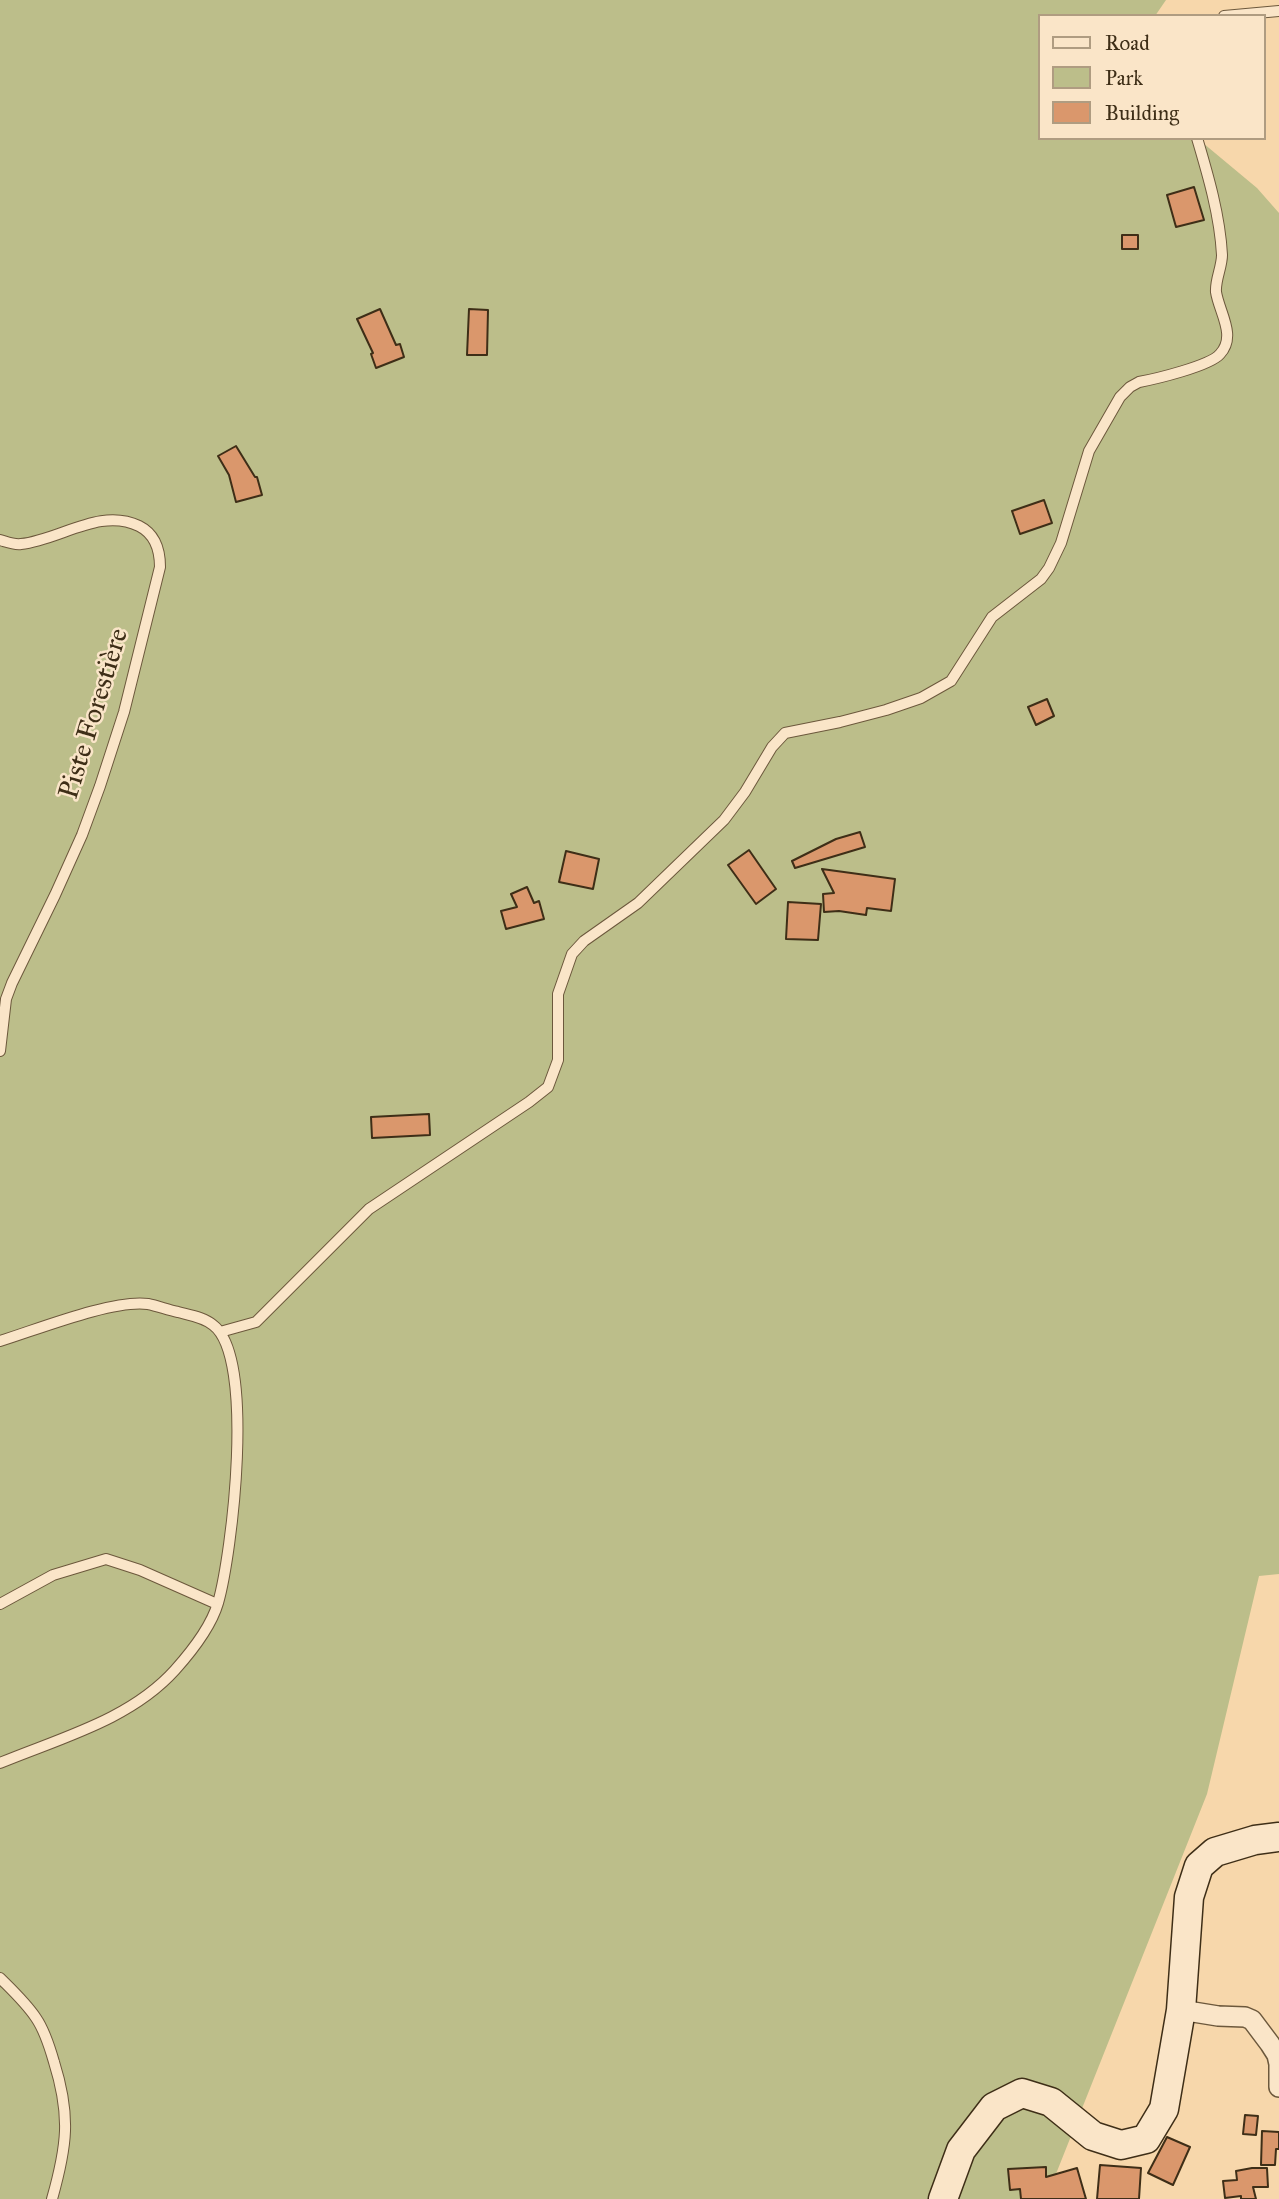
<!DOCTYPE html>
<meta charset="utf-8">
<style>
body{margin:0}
#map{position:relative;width:1279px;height:2199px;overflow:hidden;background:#f7d7ab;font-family:"IM FELL Great Primer",serif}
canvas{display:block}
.legend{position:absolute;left:1038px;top:14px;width:228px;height:126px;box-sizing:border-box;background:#fae5c8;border:2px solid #af9c81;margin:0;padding:9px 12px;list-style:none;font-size:21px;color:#3e2e17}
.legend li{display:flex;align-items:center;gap:14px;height:35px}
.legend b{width:35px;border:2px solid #af9c81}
</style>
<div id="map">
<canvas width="1279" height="2199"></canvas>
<ul class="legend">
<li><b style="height:9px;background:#fae5c8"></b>Road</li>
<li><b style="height:19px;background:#bcbe8a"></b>Park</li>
<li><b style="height:19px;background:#da976c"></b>Building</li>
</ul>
</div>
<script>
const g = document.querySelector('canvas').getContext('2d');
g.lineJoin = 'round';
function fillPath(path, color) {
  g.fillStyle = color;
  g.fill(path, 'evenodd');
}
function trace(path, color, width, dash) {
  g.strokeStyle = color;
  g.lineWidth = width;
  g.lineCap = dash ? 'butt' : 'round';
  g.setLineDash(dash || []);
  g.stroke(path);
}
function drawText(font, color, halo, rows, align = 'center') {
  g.font = font + ' "IM FELL Great Primer",serif';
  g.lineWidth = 5;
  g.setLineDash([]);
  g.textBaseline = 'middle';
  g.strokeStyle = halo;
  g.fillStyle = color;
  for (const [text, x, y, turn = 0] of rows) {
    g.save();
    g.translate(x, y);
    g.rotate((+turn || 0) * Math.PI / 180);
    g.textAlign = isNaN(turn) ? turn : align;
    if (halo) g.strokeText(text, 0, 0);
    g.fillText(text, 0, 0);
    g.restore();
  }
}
fillPath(new Path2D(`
 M 0,0 L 1166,0 L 1155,16 L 1039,16 L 1039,138 L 1197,138 L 1257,188 L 1279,213 L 1279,1574 L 1259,1576 L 1207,1794 L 1046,2199 L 0,2199 Z`), '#bcbe8a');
const building = new Path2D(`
 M 1194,187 L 1204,220 L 1176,227 L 1167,195 Z
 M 1122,235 L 1138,235 L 1138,249 L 1122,249 Z
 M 380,309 L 396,345 L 400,344 L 404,357 L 376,368 L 371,354 L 373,353 L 357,319 Z
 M 469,309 L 488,310 L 487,355 L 467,355 Z
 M 236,446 L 255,477 L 257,477 L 262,495 L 236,502 L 229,475 L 218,456 Z
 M 1044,500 L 1052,523 L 1020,534 L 1012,511 Z
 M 1047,699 L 1054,716 L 1036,725 L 1028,707 Z
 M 860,832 L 865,847 L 795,868 L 792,861 L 836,839 Z
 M 749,850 L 776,889 L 756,904 L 728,865 Z
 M 566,851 L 599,859 L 593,889 L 559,882 Z
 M 822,869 L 895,879 L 891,911 L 867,908 L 866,915 L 839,911 L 824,912 L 823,894 L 834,893 Z
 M 527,887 L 534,903 L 539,901 L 544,919 L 506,929 L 501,911 L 517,907 L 511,894 Z
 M 788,902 L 821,904 L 818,940 L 786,939 Z
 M 429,1114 L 430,1135 L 372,1138 L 371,1117 Z
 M 1245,2115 L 1258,2116 L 1256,2135 L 1243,2134 Z
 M 1262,2131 L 1279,2132 L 1279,2149 L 1276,2149 L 1275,2165 L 1261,2165 Z
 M 1167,2137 L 1190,2147 L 1173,2185 L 1148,2173 Z
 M 1100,2165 L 1141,2168 L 1139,2199 L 1097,2199 Z
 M 1046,2167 L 1046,2177 L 1077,2168 L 1086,2199 L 1021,2199 L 1020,2189 L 1010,2190 L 1008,2169 Z
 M 1252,2168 L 1267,2168 L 1268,2187 L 1253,2187 L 1256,2199 L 1241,2199 L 1241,2196 L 1225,2198 L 1223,2181 L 1237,2180 L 1236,2171 Z`);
fillPath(building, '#da976c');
trace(building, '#3e2e17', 2);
const lane = new Path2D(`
 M 1224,16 L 1279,11
 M 0,540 C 7,542 14,545 21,544 C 60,540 100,507 139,526 C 155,534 160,550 160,567 L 124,712 L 100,786 L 82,835 L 55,895 L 12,983 L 6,999 L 0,1051
 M 220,1332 L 256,1322 L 369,1209 L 529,1102 L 548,1087 L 558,1060 L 558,994 L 572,954 L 584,941 L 638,903 L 724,820 L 745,792 L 772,747 L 785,733 L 840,722 L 886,710 L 921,698 L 951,681 L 992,617 L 1041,579 L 1049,568 L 1061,543 L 1089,451 L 1120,397 L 1130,387 L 1139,382 C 1155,379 1210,366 1220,354 C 1237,336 1219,312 1216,292 C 1215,280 1222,267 1222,255 C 1220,216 1208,175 1197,138
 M 0,1341 C 36,1330 113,1299 148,1304 C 158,1306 168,1310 178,1312 C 189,1315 204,1317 213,1325 C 256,1357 232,1554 218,1603 C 211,1627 192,1651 175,1670 C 130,1720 60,1738 0,1763
 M 0,1604 L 53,1575 L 106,1559 L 140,1570 L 217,1604
 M 0,1978 C 13,1991 26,2003 36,2018 C 45,2031 50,2048 54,2062 C 71,2116 67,2146 52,2199`);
const street = new Path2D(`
 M 1181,2010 L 1218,2016 L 1245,2017 L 1252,2020 L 1270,2044 L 1277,2055 L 1279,2064
 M 1279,2064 L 1279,2087`);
const secondary = new Path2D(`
 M 943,2199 L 961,2150 L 994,2107 L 1022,2093 L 1051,2102 L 1093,2136 L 1121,2145 L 1146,2139 L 1164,2109 L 1181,2010 L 1189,1897 L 1199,1866 L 1215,1852 L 1255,1840 L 1279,1837`);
trace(lane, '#6c583c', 12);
trace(street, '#6c583c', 22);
trace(secondary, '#3e2e17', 31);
trace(lane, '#fae5c8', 10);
trace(street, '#fae5c8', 19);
trace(secondary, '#fae5c8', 28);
drawText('28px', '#3e2e17', '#fae5c8', [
 ["Piste Forestière",95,714,-73]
]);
</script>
